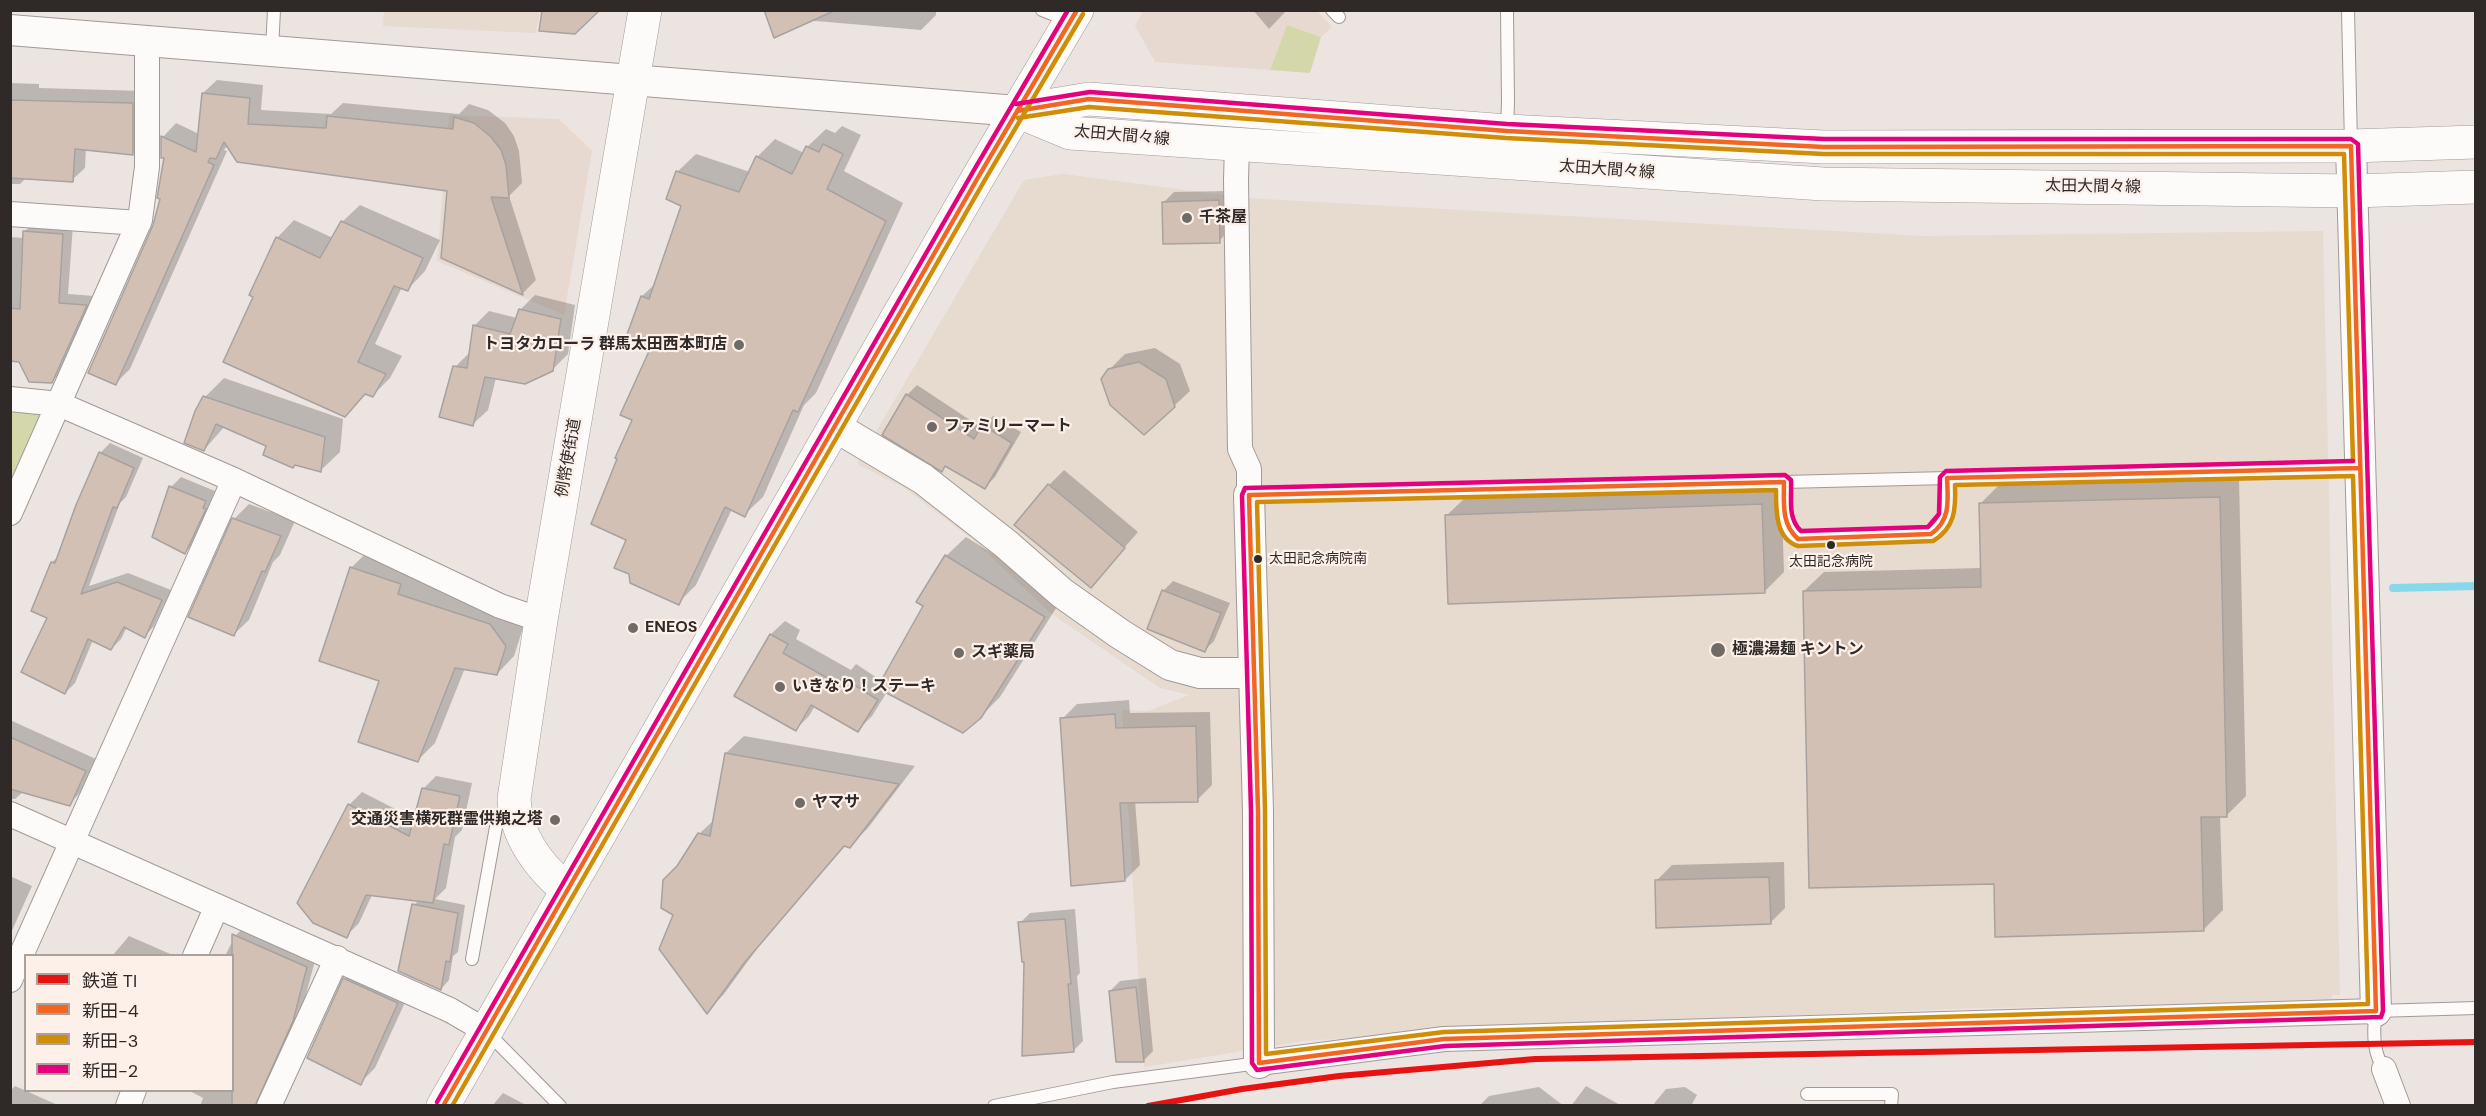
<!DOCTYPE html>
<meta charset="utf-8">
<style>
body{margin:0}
#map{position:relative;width:2486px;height:1116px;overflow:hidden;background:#ece4e0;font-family:"DM Sans","Noto Sans JP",sans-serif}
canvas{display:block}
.frame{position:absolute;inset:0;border:12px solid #2f2a28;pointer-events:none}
.legend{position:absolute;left:24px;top:954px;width:210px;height:138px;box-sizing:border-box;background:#fdf0e9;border:2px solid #aba19c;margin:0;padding:8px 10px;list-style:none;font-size:18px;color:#2f2a28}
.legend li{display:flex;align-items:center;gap:12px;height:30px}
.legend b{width:30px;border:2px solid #aba19c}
</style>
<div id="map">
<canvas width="2486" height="1116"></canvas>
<div class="frame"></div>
<ul class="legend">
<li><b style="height:8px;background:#e71212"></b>鉄道 TI</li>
<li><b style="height:8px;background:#f26522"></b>新田-4</li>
<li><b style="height:8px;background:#cf8d08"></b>新田-3</li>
<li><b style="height:8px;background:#e5007d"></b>新田-2</li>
</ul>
</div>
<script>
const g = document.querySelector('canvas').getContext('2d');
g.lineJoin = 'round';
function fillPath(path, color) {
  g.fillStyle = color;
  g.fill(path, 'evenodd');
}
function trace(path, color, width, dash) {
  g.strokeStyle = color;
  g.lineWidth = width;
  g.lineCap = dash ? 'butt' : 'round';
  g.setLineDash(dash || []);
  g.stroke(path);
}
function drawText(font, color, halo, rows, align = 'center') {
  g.font = font + ' "DM Sans","Noto Sans JP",sans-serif';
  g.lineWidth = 4.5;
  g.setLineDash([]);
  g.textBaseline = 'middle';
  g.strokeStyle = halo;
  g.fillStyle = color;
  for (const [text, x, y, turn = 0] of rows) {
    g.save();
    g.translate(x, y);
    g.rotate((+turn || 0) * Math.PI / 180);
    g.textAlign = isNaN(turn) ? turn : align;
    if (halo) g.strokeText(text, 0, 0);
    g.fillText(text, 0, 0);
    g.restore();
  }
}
fillPath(new Path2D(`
 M 1316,10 L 1332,27 L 1321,37 L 1287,25 L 1270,70 L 1155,62 L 1135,26 L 1143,11 Z
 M 449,115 L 559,119 L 592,151 L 564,315 L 437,261 Z`), '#e8d9d0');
fillPath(new Path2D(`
 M 384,11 L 384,10 L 540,11 L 536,33 L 383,26 Z
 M 1063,174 L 1247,198 L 1923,236 L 2323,231 L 2340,995 L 2332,995 L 2332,1003 L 1979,1008 L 1526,1026 L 1304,1041 L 1144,1067 L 1122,710 L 1148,711 L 1189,695 L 1160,688 L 1049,612 L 972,539 L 903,487 L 857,464 L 1024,180 Z`), '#e7dacf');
fillPath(new Path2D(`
 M 1287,25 L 1321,37 L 1310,73 L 1270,70 Z
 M 11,399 L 59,404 L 11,513 Z`), '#d4d7aa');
fillPath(new Path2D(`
 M 765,10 L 936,10 L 936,15 L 921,30 L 804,20 Z
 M 1253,10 L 1287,10 L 1269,29 Z
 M 217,80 L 263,85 L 261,110 L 331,114 L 343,103 L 459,114 L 469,104 L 488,110 L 505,123 L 514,136 L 519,151 L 522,183 L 509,196 L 536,280 L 523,293 L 443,257 L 449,190 L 228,145 L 224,150 L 227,151 L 130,369 L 116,383 L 162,199 L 166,156 L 163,137 L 176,123 L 199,134 L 203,93 Z
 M 10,83 L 39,84 L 39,88 L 145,91 L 145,141 L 132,153 L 86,148 L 85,168 L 72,180 L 27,177 L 20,184 L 10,184 Z
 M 842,126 L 861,135 L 844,171 L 903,203 L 816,393 L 804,405 L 763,497 L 744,515 L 732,509 L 696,585 L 678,603 L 628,540 L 619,458 L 634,419 L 652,348 L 628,336 L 642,296 L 656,283 L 683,205 L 677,172 L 696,154 L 750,172 L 757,157 L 775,139 L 804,153 L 807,147 L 826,129 L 835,133 Z
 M 1228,191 L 1229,231 L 1219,241 L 1164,202 L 1174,192 Z
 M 360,205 L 440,240 L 425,271 L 408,289 L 402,287 L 375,344 L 402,356 L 390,378 L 373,395 L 255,296 L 277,238 L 294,220 L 333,238 L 342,222 Z
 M 35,222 L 73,225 L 68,294 L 95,296 L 62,371 L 52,381 L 20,360 L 10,360 L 10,237 L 24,238 L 25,231 Z
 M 535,295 L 575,305 L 568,354 L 552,370 L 496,378 L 488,410 L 473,424 L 455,367 L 470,352 L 474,326 L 489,311 L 517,318 L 520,310 Z
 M 1155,348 L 1180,364 L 1190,391 L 1174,406 L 1109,370 L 1125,354 Z
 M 224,378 L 343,419 L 340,452 L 321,470 L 225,426 L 204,450 L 205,397 Z
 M 917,385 L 982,428 L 993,416 L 1021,432 L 995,477 L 985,487 L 947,465 L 942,470 L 907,395 Z
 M 110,443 L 143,458 L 126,497 L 120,503 L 89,586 L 128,573 L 171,590 L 154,626 L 145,636 L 127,627 L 121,639 L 111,649 L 93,640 L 75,683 L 65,693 L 49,618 L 52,562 L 59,556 L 100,453 Z
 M 1064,470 L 1138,532 L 1091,586 L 1049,485 Z
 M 181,477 L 215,491 L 212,498 L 214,499 L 195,542 L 185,552 L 171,487 Z
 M 2239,478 L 2246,796 L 2227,815 L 2220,815 L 2223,910 L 2203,930 L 1995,882 L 1804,591 L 1824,572 L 1982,568 L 1981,503 L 2000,484 Z
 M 1781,485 L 1784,572 L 1765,591 L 1447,515 L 1467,496 Z
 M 249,504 L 295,521 L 280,555 L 273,562 L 249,620 L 234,634 L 234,519 Z
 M 966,537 L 1063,597 L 1000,697 L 980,717 L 887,692 L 872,716 L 858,730 L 815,706 L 809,716 L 796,729 L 736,695 L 771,634 L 785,621 L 800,630 L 796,639 L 851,670 L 856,664 L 882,681 L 925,606 L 946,556 Z
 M 368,551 L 508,607 L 523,628 L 514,656 L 497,674 L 465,668 L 435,743 L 418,760 L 381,680 L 351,568 Z
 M 1173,581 L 1230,603 L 1214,641 L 1204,651 L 1163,591 Z
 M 1129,700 L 1130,713 L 1210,712 L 1212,785 L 1197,800 L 1135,801 L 1140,865 L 1125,880 L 1062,719 L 1077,704 Z
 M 10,720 L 96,759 L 81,792 L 69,804 L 24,791 L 15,799 L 10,799 Z
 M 744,736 L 915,766 L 868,828 L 850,846 L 846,845 L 762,942 L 724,994 L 707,1012 L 675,914 L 679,866 L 699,834 L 715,819 L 726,753 Z
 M 436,776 L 472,783 L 462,830 L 455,837 L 446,888 L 435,899 L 465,905 L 458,952 L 453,956 L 449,980 L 441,989 L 414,905 L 419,900 L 372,895 L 359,923 L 346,936 L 349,805 L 362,792 L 415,819 L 423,789 Z
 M 1784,862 L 1785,908 L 1770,923 L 1657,880 L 1672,865 Z
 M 10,876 L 32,886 L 10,935 Z
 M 1075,909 L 1080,973 L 1077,976 L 1083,1041 L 1073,1051 L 1025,960 L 1020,923 L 1030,913 Z
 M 245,926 L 316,957 L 302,1009 L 264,1096 L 255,1106 L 200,1106 L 203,1098 L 188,1090 L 232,1090 L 232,956 L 225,956 L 235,936 Z
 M 129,936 L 175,956 L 112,956 Z
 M 360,964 L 412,987 L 375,1068 L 360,1083 L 345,979 Z
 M 1146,978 L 1153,1051 L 1143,1061 L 1110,991 L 1120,981 Z
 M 15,1086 L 60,1106 L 10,1106 L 10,1091 Z
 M 1586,1086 L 1622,1106 L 1571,1106 Z
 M 1539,1087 L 1564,1106 L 1479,1106 L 1489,1096 Z
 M 1685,1087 L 1697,1095 L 1691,1106 L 1652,1106 L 1666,1089 Z
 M 503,1093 L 528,1106 L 492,1106 Z`), '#0003');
trace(new Path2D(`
 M 2393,588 L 2476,586`), '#86d8ea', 8);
const building = new Path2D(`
 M 542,10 L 600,10 L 575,34 L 539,31 Z
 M 764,10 L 836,10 L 774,38 Z
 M 202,93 L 250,98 L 248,124 L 326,128 L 327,116 L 453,129 L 454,117 L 474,123 L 491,137 L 501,150 L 506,165 L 509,198 L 491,197 L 523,295 L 441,258 L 447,191 L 237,162 L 224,142 L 216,159 L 210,158 L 208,162 L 214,165 L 116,385 L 88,373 L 153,225 L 160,199 L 157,198 L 164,158 L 161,158 L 161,136 L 196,152 Z
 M 10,100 L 133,103 L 133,155 L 75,149 L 73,182 L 10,178 Z
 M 823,144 L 843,154 L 827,189 L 886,221 L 798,412 L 793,410 L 745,517 L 725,507 L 679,605 L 630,583 L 629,574 L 614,568 L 626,540 L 591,524 L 617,459 L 615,458 L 632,420 L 620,415 L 650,349 L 626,337 L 641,296 L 649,299 L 681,206 L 666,199 L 676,171 L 739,192 L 756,156 L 792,174 L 806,146 L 819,152 Z
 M 1219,200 L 1220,243 L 1163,244 L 1162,202 Z
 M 341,221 L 423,258 L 408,291 L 394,286 L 358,362 L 386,374 L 373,397 L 365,394 L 345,417 L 223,362 L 253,297 L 249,295 L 276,237 L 320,258 Z
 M 23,231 L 63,234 L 59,303 L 87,305 L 52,383 L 29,382 L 19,362 L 10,361 L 10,308 L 20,309 Z
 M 519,309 L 561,319 L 553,371 L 525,384 L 485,377 L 473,426 L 439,417 L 453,366 L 467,368 L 473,325 L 510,334 Z
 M 1139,362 L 1166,379 L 1175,407 L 1144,435 L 1110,405 L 1101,379 L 1108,369 Z
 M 906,394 L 974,439 L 982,425 L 1012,443 L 985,489 L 945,466 L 942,472 L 882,435 Z
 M 203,396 L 325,437 L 321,472 L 295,465 L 293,468 L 263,455 L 266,446 L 216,424 L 204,451 L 184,443 L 195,411 Z
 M 99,452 L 134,468 L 117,508 L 113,507 L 81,594 L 117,582 L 162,600 L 145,638 L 124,627 L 111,650 L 88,639 L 65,694 L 21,672 L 47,618 L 31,611 L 51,562 L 55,563 L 76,505 Z
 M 1048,484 L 1125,548 L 1091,588 L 1014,525 Z
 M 169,486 L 206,501 L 203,508 L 206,509 L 185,554 L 152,537 Z
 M 2220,497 L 2227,817 L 2201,817 L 2204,931 L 1995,937 L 1994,884 L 1809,888 L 1803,591 L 1981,587 L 1979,503 Z
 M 1762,504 L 1765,593 L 1448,604 L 1445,515 Z
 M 232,518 L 281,536 L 265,572 L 262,571 L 234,636 L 188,617 Z
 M 945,555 L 1045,617 L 981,718 L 963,733 L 877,688 L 923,606 L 916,602 Z
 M 350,567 L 401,584 L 398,594 L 490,624 L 506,646 L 497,675 L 455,668 L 418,762 L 358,742 L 379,681 L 319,661 Z
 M 1162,590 L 1221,613 L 1205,652 L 1147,629 Z
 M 770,634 L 788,644 L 783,653 L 838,684 L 842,677 L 878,700 L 858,732 L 811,705 L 796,731 L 734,696 Z
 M 1115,714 L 1116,728 L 1196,726 L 1198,802 L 1120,803 L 1125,881 L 1071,886 L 1060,718 Z
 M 10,737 L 86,771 L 70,806 L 10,789 Z
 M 725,753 L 899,784 L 850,848 L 844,846 L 745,962 L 707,1014 L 659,949 L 673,915 L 661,908 L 663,880 L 677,866 L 698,833 L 710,836 Z
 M 422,788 L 460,796 L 449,845 L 444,844 L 433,903 L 366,895 L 347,938 L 313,923 L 297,903 L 348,804 L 409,836 Z
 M 1769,877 L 1771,924 L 1656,928 L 1655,880 Z
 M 412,904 L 458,913 L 450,962 L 446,961 L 441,990 L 398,971 Z
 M 1065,919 L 1071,984 L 1068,984 L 1074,1052 L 1022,1056 L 1024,962 L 1022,962 L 1018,922 Z
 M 232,934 L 307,967 L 293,1021 L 255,1106 L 232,1106 Z
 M 343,978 L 398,1003 L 361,1085 L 307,1058 Z
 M 1136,987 L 1144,1062 L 1116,1062 L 1109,991 Z`);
fillPath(building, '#d2c0b5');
trace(building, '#a7a29f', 1.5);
const service = new Path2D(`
 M 1042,10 L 1070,21
 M 1332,10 L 1339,17
 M 1507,10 L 1508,102 L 1507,129
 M 2348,10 L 2351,145
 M 272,50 L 274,10
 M 1784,482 C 1784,503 1780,526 1798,539 L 1931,534 C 1953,522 1947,500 1947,478
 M 1249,495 L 2359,468
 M 472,959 L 496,827 L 511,809
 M 487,1032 L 560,1106
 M 2384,1069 C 2373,1053 2373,1030 2376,1011 L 2476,1008
 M 1807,1094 L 1892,1094 L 1891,1106
 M 994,1106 L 1113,1082 L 1259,1063`);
const minor = new Path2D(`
 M 1237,145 L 1236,180 L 1240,449 L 1249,469 L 1249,495
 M 10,214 L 139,223
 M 10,399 L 59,404 L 234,480 L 500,606 L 541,620
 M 10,513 L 140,220 L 147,167 L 147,39
 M 10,814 L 450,1010 L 486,1031
 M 195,956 L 217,906
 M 10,980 L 234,480
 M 1259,1063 L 1444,1039 L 2376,1011
 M 2384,1069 L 2398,1106
 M 128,1106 L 134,1090
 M 269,1106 L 337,958`);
const tertiary = new Path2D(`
 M 10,30 L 1017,111
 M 2351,146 L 2376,1011
 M 834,426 L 923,479 L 1006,544 L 1062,593 L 1120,634 L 1170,665 L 1200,673 L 1253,673
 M 1249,495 L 1258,811 L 1259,1063`);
const secondary = new Path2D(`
 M 567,890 C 539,867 516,836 514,799 L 541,620 L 645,10`);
const primary = new Path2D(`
 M 1017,111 L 1070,133 L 1823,184 L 2353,191 L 2476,187
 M 1017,111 L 1089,99 L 1507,131 L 1824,147 L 2351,146 L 2476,142
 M 443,1106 L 980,174 L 1077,10`);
trace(service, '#a09a97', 14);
trace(minor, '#a09a97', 26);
trace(tertiary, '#a09a97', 32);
trace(secondary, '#a09a97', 34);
trace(primary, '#a09a97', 34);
trace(service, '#fcfbfa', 12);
trace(minor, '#fcfbfa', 24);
trace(tertiary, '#fcfbfa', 30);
trace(secondary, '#fcfbfa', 33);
trace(primary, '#fcfbfa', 33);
trace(new Path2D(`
 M 1017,111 L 1089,99 L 1507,131 L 1824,147 L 2351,146 L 2376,1011 L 1444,1039 L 1259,1063 L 1258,811 L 1249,495 L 1784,482 C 1784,503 1781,524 1798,539 L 1931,534 C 1951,520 1948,500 1947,478 L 2359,468
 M 443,1106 L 980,174 L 1077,10`), '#f26522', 4.5);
trace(new Path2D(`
 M 1018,118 L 1089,107 L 1506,138 L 1824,154 L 2344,154 L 2353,461
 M 2353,476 L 2368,1004 L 1444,1032 L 1266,1054 L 1265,811 L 1257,502 L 1776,490 C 1776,509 1775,539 1798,546 L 1933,541 C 1955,528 1956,509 1955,485 Z
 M 452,1106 L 986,178 L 1083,14`), '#cf8d08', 4.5);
trace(new Path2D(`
 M 1016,104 L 1090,92 L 1507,124 L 1824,139 L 2351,139 L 2358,144 L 2383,1011 L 2381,1017 L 1445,1046 L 1257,1070 L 1252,1063 L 1251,811 L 1242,495 L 1245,488 L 1785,475 L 1791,480 C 1792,498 1787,518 1801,531 L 1928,527 L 1939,514 L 1940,477 L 1946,471 L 2353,461
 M 437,1102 L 974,170 L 1068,10`), '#e5007d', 4.5);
trace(new Path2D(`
 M 1148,1106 L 1242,1089 L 1339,1076 L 1535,1059 L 2476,1042`), '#e71212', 6);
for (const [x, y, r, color] of [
 [1187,218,6,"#716b68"],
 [739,345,6,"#716b68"],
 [932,427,6,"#716b68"],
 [1831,545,5,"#2f2a28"],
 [1258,559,5,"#2f2a28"],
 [633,628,6,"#716b68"],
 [1718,650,8,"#716b68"],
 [959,653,6,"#716b68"],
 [780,687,6,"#716b68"],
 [800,803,6,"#716b68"],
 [555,820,6,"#716b68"]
]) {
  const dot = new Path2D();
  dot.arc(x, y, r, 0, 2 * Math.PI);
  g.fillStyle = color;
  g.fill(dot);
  trace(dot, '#fdf0e9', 2);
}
drawText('14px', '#2f2a28', '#fdf0e9', [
 ["太田記念病院南",1269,559],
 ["太田記念病院",1831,562,"center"]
], 'left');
drawText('16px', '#2f2a28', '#fdf0e9', [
 ["太田大間々線",1122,136,5],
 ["太田大間々線",1607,170,4],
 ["太田大間々線",2093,187,1],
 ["例幣使街道",569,458,-80]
]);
drawText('bold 16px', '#2f2a28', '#fdf0e9', [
 ["千茶屋",1199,218],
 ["トヨタカローラ 群馬太田西本町店",727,345,"right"],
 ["ファミリーマート",944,427],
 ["ENEOS",645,628],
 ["極濃湯麺 キントン",1732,650],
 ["スギ薬局",971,653],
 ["いきなり！ステーキ",792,687],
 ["ヤマサ",812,803],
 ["交通災害横死群霊供羪之塔",543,820,"right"]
], 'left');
</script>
